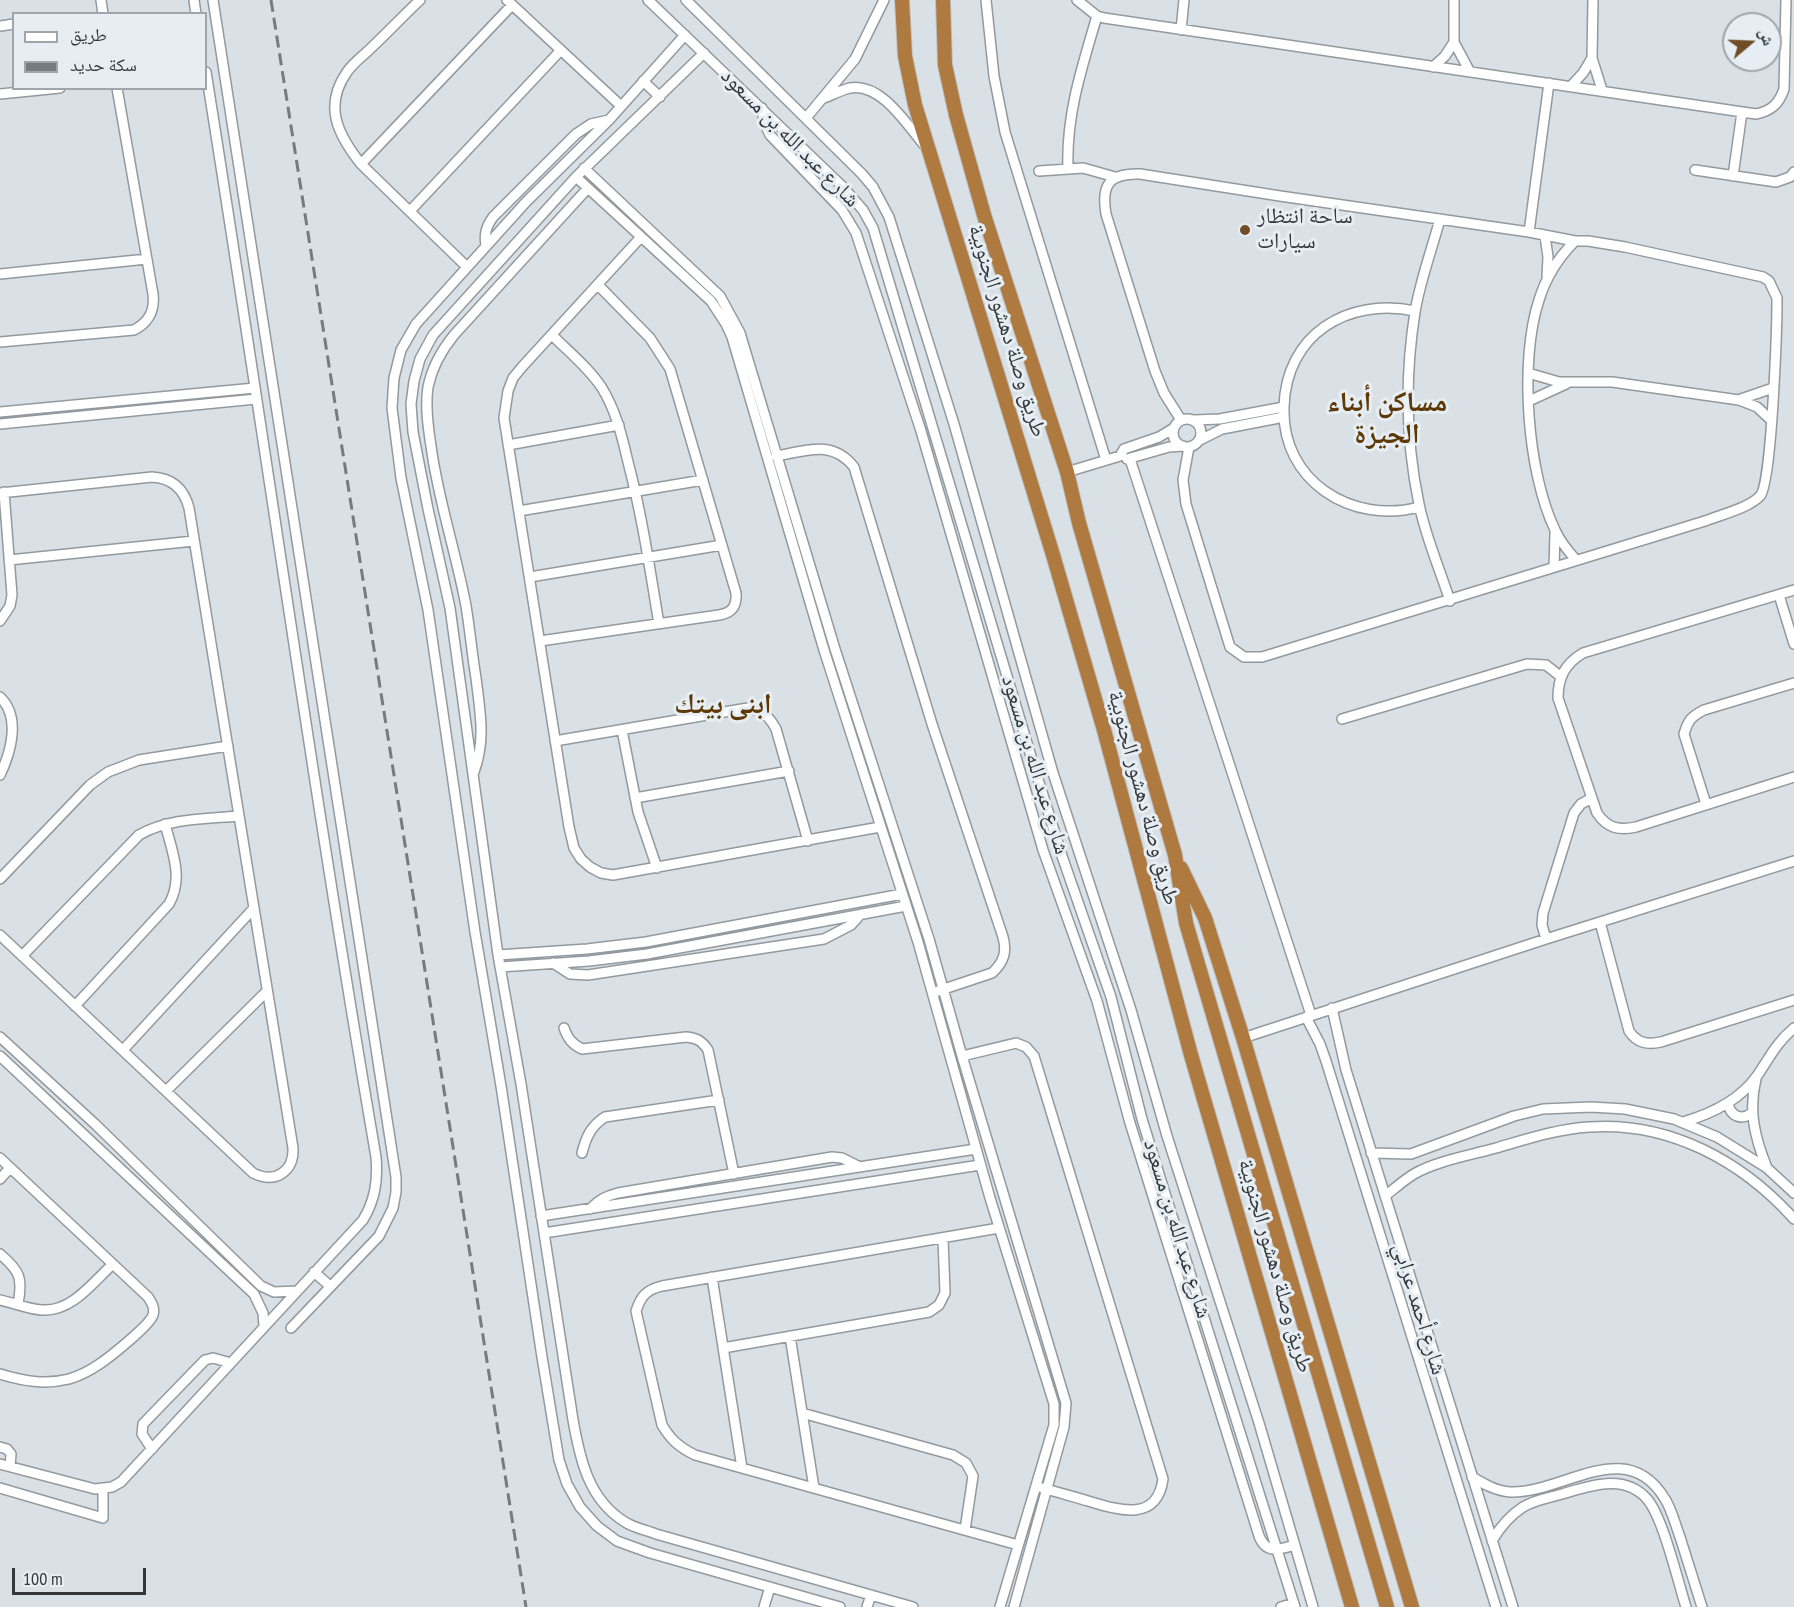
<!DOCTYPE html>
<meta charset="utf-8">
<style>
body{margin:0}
#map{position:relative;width:1794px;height:1607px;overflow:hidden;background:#d9e1e7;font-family:"PT Sans Narrow","Noto Naskh Arabic",sans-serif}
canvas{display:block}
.legend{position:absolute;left:12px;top:12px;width:195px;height:78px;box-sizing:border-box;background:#e6eef4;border:2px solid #9fa5aa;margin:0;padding:8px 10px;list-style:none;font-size:18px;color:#35383b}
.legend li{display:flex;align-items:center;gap:12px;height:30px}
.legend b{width:30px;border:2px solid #9fa5aa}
.north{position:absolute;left:1722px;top:12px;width:60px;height:60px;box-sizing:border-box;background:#e6eef4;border:2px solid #9fa5aa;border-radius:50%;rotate:71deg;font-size:16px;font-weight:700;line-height:24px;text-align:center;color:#35383b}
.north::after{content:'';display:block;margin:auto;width:21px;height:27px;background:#704d26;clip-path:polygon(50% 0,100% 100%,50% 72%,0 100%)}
.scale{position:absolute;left:12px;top:1568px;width:134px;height:27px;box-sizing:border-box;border:3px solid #35383b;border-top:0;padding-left:8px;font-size:18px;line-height:21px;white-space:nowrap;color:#35383b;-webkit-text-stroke:4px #e6eef4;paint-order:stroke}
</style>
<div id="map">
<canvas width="1794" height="1607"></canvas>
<ul class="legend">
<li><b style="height:8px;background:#fff"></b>طريق</li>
<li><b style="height:8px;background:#767b7f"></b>سكة حديد</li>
</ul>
<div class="north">ش</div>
<div class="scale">100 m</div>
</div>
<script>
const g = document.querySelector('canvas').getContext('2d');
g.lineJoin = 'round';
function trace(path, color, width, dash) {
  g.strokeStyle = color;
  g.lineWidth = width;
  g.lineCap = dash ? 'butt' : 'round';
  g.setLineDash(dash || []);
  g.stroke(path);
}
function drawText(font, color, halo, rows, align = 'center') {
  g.font = font + ' "PT Sans Narrow","Noto Naskh Arabic",sans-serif';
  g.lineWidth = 6;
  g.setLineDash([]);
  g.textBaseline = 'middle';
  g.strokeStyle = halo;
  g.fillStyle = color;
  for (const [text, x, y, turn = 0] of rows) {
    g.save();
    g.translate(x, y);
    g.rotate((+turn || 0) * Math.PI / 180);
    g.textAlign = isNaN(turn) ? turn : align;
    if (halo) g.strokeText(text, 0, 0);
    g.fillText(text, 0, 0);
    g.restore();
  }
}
const minor = new Path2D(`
 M 101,0 L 103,14
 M 194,0 L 196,14
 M 213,0 L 396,1177 L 396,1192 L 393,1208 L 379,1236 L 291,1328
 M 420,0 C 403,16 387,33 370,49 C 363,56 353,63 347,72 C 323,106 338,135 361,164 L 467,267
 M 507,0 L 621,106
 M 648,0 L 842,186 L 863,210 L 873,228 L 1033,763 L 1062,856 L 1111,997 L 1142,1119 L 1163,1187 L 1295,1607
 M 686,0 L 862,174 L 873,187 L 889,217 L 954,424 L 1053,773 L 1131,1010 L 1167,1136 L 1259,1423 L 1313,1607
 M 986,0 L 994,76 L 1005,132 L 1106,460
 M 1077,0 L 1097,16 L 1104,18 L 1756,114 C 1771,111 1779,104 1784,89 L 1786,0
 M 1454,0 L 1454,42 L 1470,72
 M 1593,0 L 1592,58 L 1602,90
 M 0,26 L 14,24
 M 1181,30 L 1184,0
 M 685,35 L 609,120 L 526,202 L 416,324 L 401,350 L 394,378 L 392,408 L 401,478 L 428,610 L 475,932 L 501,1086 L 542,1357 L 559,1460 L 567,1484 L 580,1507 L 597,1526 L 617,1541 L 650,1553 L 840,1607
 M 704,53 L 576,177 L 433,335 L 420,359 L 414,381 L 411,404 L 413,432 L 428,509 L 450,608 L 498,955 L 521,1084 L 573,1420 C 580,1460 589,1500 625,1522 C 634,1528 646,1530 656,1534 L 913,1607
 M 1433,67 L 1445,56 L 1454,42
 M 643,81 L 660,97
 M 1571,86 L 1583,73 L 1592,58
 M 0,94 L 60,88
 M 824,98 C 832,95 841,90 850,88 C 881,82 907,125 925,146
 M 762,108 L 764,122 L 770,135 L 842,210 L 856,233 L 921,431 L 1043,850 L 1097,1001 L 1130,1123 L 1259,1536 C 1266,1554 1279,1550 1294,1545
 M 806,118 L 855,59 L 884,0
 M 361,164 L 512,5
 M 584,168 L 720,296 L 740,333 L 835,649 L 929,939 L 962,1056 L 1066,1403 L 1064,1427 L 1014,1607
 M 1068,168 C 1066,115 1082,67 1097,16
 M 1695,170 L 1776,182 L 1790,177 L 1794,172
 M 1039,171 L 1083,168 L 1115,177
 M 1733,176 L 1742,112
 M 576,177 L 711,301 L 726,324 L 732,337 L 824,650 L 918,942 L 990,1198 L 1054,1404 L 1054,1425 L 1000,1607
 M 410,211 L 561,50
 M 1440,219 C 1432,249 1420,281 1415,312 C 1405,375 1406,442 1419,504 C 1425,535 1440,570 1450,601
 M 1529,232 L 1549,83
 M 1545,236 L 1548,257 L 1547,277
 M 641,237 L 522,367 L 513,378 L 508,391 L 504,418 L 569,827 L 574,848 L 581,859 L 590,867 L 601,873 L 613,875 L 880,827
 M 1575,241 C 1558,258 1546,277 1539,300 C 1519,360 1527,472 1555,530 C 1560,541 1568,551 1576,560
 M 486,246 C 484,234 486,227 493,217 L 576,134 L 591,124 L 609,120
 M 0,274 L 147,259
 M 1415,311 C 1348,297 1286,334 1284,407 C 1281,481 1352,525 1419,507
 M 552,335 C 569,352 589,368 602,388 C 616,411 622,436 628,462 C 642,515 650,570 659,624
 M 0,342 L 134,330 C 149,322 155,311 153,294 L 117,88
 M 1528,373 L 1559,382 L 1612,382 L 1739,400 L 1757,407 L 1771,420
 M 1741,399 L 1773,388
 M 1529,401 L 1566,384
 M 0,412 L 255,388
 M1173 433a14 14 0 1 1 28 0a14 14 0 1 1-28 0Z
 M 1181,420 L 1164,393 L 1155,371 L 1106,214 C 1101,185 1109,173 1140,174 L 1280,196 L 1529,232 L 1575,241 L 1588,241 L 1625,247 L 1763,277 L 1769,281 L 1777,298 C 1777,325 1772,484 1760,496 C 1749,508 1720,515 1705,521 L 1262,657 L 1244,657 L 1230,647 L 1186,504 L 1183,480 L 1189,447
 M 1194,420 L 1220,419 L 1284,407
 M 0,424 L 256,399
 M 1200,440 L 1222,429 L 1284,417
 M 508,445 L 619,425
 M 776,456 C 806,451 832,439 854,467 L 932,724 L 1003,937 C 1007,952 1004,962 992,973 L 938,991
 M 1127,459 L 1169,447 L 1183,446
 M 1130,459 L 1311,1015
 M 1067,472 L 1120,456 L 1124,449 L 1159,437 L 1174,428
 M 0,493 L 152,477 C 172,478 184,489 189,508 L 293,1148 C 294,1172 275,1184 253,1173 L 0,935
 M 519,511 L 703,480
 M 9,560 L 194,541
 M 1554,567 L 1555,533
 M 530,577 L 722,545
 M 1794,590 L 1583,653 C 1565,664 1558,677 1558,698 L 1597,813 C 1607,828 1619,831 1636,827 L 1794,777
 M 1779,595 L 1794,644
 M 0,621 L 10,606 L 12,595 L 4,492
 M 540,641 L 719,615 C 732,613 737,606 736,593 L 670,369 L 650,338 L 598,285
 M 0,697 C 21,717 11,752 0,775
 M 1342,719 L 1527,664 L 1546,665 L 1560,676
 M 622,730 L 638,812 L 657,868
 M 555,741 L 748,708 C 763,711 769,716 776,729 L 808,841
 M 474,772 C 486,739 480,712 476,678 C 472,654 470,630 466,606 C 456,552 438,500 431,446 C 428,427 425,406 428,387 C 432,367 441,351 454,335 L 588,188
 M 635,798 L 789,771
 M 1706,804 L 1684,734 C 1688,720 1692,716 1704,710 L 1794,683
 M 0,879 L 90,785 L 108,772 L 139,760 L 228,746
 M 1600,922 L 1629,1031 C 1637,1043 1647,1045 1661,1042 L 1794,1000
 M 1546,939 L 1542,925 L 1543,913 L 1574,813 L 1581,804 L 1592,798
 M 498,955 L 587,949 L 646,942 L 902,894
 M 22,956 L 139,835 C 169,818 205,819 239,816
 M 553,963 L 570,974 L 588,975 L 824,939 L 851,925 L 861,914
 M 500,967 L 589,961 L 647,954 L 906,906
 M 75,1006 L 169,904 C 184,878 172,851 165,824
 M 1332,1008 L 1346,1070 L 1513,1607
 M 1306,1017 L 1320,1044 L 1326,1061 L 1496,1607
 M 564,1028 C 568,1039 572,1044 582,1049 L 686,1037 C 697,1038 702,1041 708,1050 L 734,1174
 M 0,1037 L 95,1124 L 261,1286 L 274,1292 L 296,1291
 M 1243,1038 L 1546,939 L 1794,861
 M 123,1050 L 254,908
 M 0,1056 L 254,1294 L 263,1313 L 264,1326
 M 962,1056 L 1016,1043 L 1026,1047 L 1034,1056 L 1163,1479 C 1157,1523 1118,1510 1088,1501 C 1073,1497 1058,1492 1042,1488
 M 1756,1079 C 1748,1111 1755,1138 1767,1168
 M 166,1091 L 267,991
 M 1728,1103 C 1730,1116 1741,1121 1752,1113
 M 1683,1122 C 1711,1114 1739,1101 1757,1076 C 1770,1057 1776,1043 1794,1028
 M 582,1153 C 586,1137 591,1126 605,1117 L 719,1100
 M 1371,1153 L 1411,1154 L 1514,1116 L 1543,1109 L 1591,1107 L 1625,1109 L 1674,1119 L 1717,1137 L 1767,1168 L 1794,1193
 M 0,1158 L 148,1297 C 152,1303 155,1308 153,1315 C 150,1325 109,1358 98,1365 C 89,1371 79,1376 69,1379 C 45,1385 23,1381 0,1374
 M 0,1179 L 10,1168
 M 1385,1196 C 1394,1189 1404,1180 1414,1174 C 1436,1161 1471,1155 1496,1148 C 1527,1139 1557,1129 1589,1127 C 1669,1121 1742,1161 1794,1219
 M 590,1209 C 599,1200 606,1196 618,1193 L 832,1157 L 842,1158 L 860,1167
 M 541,1216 L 976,1149
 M 999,1228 L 662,1286 C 646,1290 641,1296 636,1311 L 662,1425 C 671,1440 679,1447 695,1455 L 1018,1545
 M 544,1233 L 980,1165
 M 0,1254 C 20,1271 23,1278 18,1304
 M 314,1272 L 330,1286
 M 712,1277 L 742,1468
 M 0,1300 C 14,1303 28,1309 42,1310 C 72,1312 93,1282 113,1264
 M 790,1336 L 814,1488
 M 723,1348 L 929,1312 L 939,1305 L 945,1293 L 943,1238
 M 802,1413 L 953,1455 L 966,1463 L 973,1476 L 965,1530
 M 0,1447 L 7,1449 L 11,1454 L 10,1466
 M 152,1449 L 142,1434 L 143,1424 L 205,1360 L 213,1358 L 231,1363
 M 0,1464 L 95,1489 L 112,1487 L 121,1482 L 363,1220 C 375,1200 378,1181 376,1157 C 314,796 264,434 206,72
 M 1472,1477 C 1484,1484 1496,1491 1510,1492 C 1563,1494 1626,1434 1665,1499 C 1672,1510 1675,1524 1680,1537 C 1687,1560 1695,1584 1702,1607
 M 0,1488 L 103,1518 L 103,1489
 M 1492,1541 C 1500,1527 1509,1516 1523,1507 C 1534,1500 1548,1498 1562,1494 C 1590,1486 1624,1473 1647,1499 C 1663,1517 1678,1582 1686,1607
 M 764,1607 L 770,1587
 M 867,1607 L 871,1595
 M 1281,1607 L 1294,1603`);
const highway = new Path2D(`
 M 902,0 L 905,56 L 915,105 L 1053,555 L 1104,730 L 1191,1055 L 1352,1607
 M 943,0 L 945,65 L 956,115 L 984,215 L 1067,472 L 1079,523 L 1175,855 L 1186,923 L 1387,1607
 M 1181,868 L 1205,918 L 1243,1038 L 1412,1607`);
trace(minor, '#92999f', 12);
trace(highway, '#bebfc0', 16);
trace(minor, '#fff', 9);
trace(highway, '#ae7a40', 14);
trace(new Path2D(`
 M 271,0 L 526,1607`), '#767b7f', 3, [12, 6]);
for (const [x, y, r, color] of [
 [1245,230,6,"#704d26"]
]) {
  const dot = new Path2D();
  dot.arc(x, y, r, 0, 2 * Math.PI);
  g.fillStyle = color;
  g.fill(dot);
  trace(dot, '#e6eef4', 2);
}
drawText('22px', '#35383b', '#e6eef4', [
 ["شارع عبد الله بن مسعود",790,138,45],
 ["طريق وصلة دهشور الجنوبية",1007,331,73],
 ["شارع عبد الله بن مسعود",1035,765,73],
 ["طريق وصلة دهشور الجنوبية",1143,798,75],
 ["شارع عبد الله بن مسعود",1177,1229,73],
 ["طريق وصلة دهشور الجنوبية",1275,1266,74],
 ["شارع أحمد عرابي",1419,1309,73]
]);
drawText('22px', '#35383b', '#e6eef4', [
 ["ساحة انتظار",1257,217],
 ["سيارات",1257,242]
], 'left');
drawText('bold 28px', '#5e3905', '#e6eef4', [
 ["مساكن أبناء",1387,403],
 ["الجيزة",1387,435],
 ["ابنى بيتك",723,705]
]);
</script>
